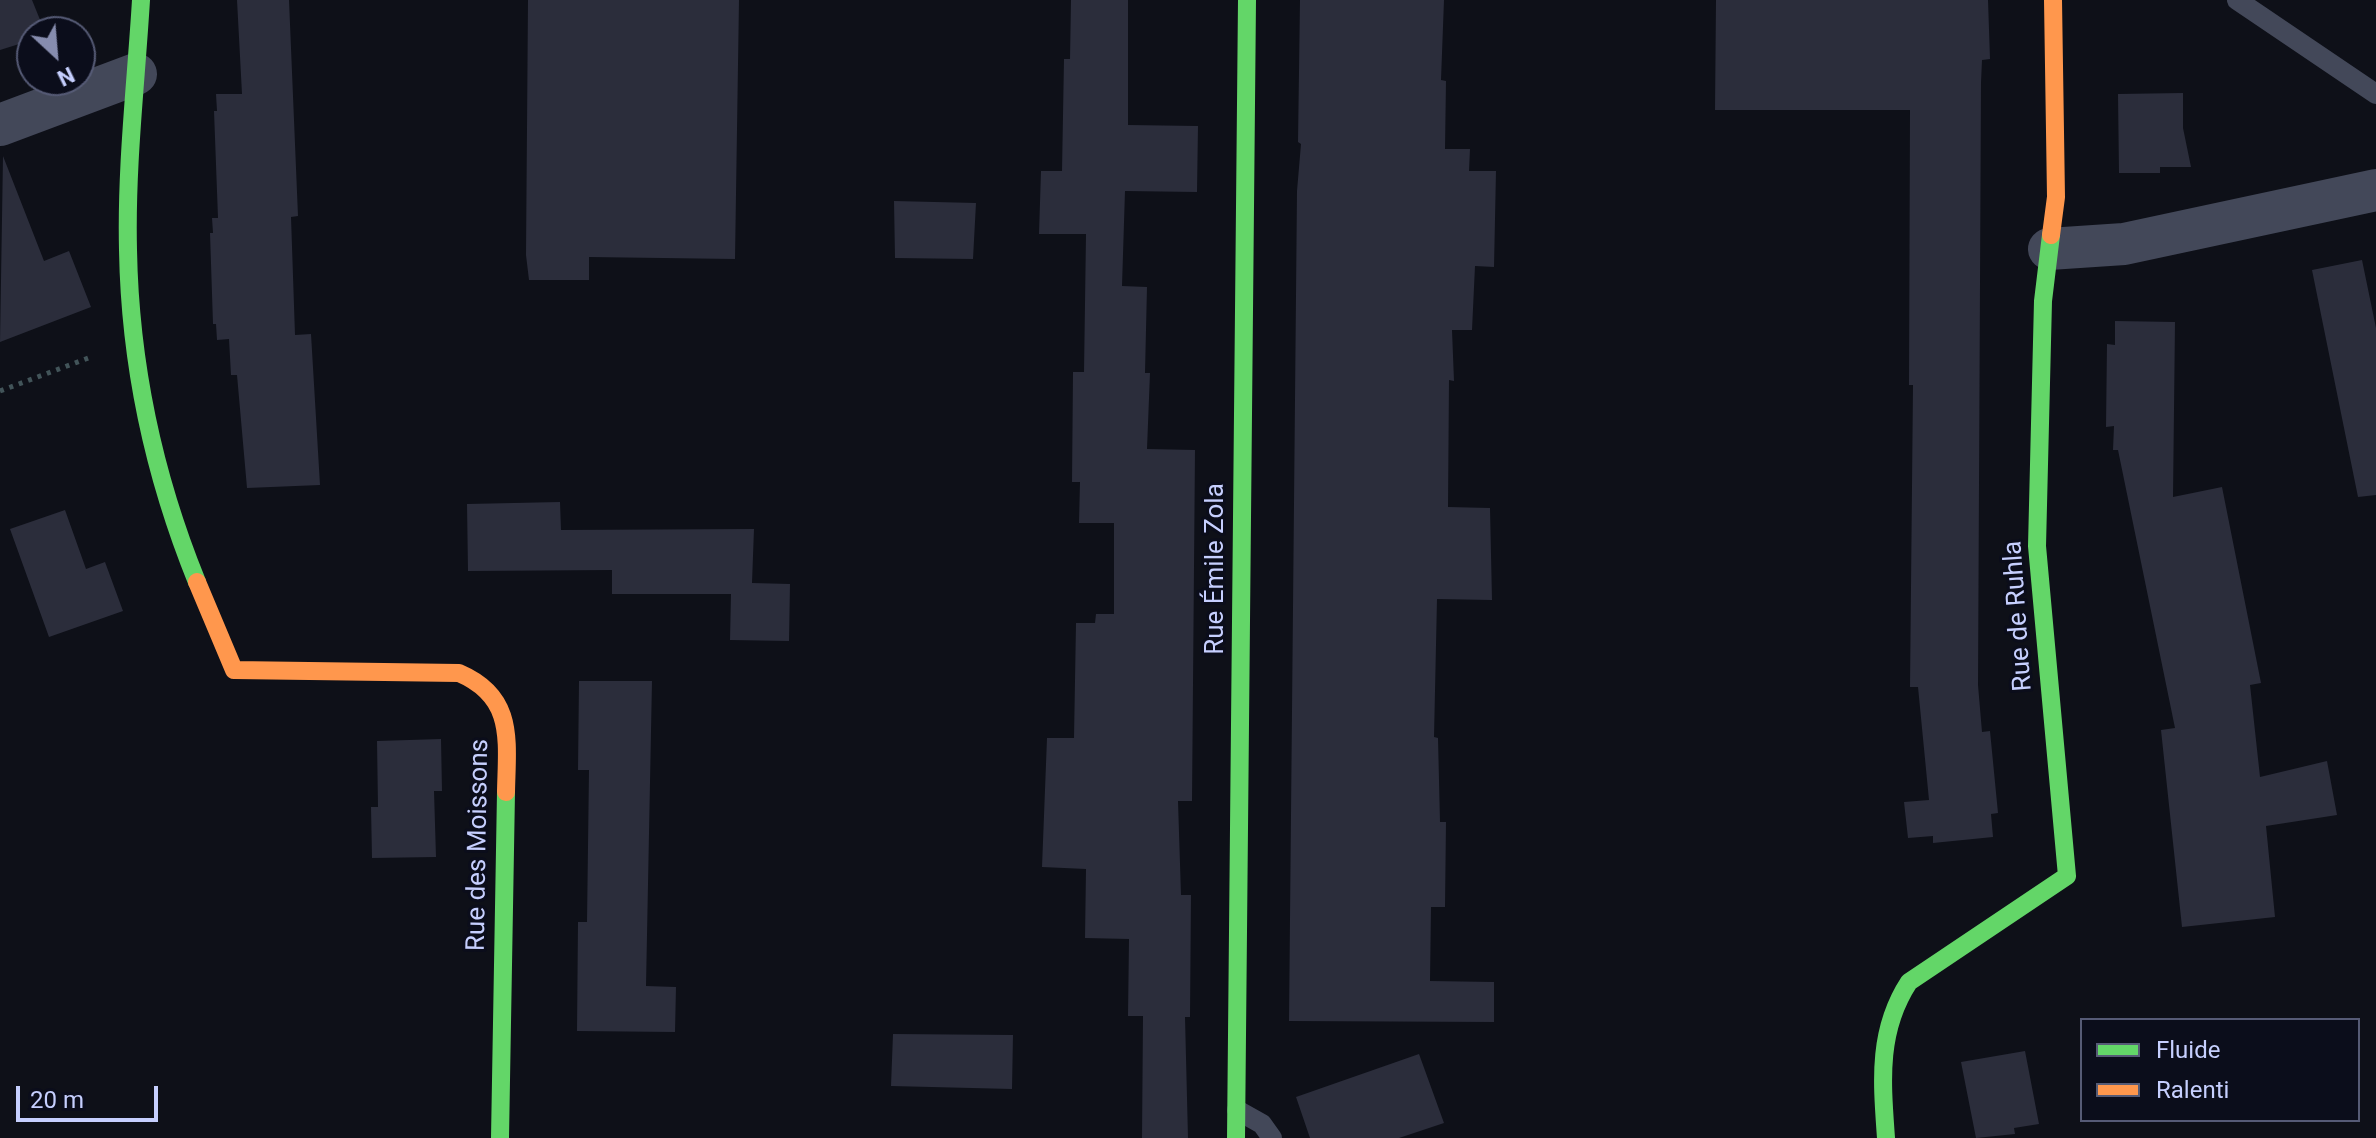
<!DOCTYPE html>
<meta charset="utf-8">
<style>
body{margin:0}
#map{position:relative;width:2376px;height:1138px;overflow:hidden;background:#0e1018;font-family:Roboto,sans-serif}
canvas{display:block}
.legend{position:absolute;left:2080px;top:1018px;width:280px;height:104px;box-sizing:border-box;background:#0b0d1b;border:2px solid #565b76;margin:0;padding:10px 14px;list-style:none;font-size:24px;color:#c6cffe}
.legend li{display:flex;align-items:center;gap:16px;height:40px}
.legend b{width:40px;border:2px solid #565b76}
.north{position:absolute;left:16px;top:16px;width:80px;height:80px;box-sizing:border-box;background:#0b0d1b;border:2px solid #565b76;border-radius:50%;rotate:154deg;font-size:22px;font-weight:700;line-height:32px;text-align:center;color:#c6cffe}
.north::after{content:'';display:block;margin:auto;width:28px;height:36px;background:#868cae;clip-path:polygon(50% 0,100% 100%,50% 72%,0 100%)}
.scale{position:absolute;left:16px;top:1086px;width:142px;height:36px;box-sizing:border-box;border:4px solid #c6cffe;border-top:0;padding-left:10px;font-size:24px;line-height:28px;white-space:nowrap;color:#c6cffe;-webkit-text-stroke:6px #0b0d1b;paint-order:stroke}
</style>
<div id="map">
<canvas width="2376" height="1138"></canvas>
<ul class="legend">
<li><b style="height:10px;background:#63d668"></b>Fluide</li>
<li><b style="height:10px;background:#ff974d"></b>Ralenti</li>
</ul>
<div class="north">N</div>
<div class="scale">20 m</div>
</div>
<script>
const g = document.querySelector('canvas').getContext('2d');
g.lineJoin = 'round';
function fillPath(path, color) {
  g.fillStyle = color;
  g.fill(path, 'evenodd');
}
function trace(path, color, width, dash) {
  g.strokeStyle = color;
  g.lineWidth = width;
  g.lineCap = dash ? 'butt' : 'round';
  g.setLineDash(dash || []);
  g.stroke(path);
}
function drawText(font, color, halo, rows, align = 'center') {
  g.font = font + ' Roboto,sans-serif';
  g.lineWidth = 6;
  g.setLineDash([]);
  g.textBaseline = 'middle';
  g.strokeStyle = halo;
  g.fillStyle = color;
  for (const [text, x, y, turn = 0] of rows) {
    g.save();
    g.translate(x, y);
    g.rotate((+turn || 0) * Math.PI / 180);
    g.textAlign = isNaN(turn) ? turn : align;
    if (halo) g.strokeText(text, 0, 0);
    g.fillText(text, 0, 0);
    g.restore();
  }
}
fillPath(new Path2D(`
 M 0,0 L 32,0 L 45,32 L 32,32 L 32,40 L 0,50 Z
 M 237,0 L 289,0 L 298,216 L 291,217 L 295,335 L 311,334 L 320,485 L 247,488 L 237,375 L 231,375 L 229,339 L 217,340 L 216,324 L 213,324 L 210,233 L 213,233 L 212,218 L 218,218 L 214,111 L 217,111 L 216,94 L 242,94 Z
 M 528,0 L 739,0 L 735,259 L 589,257 L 589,280 L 529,280 L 526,255 Z
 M 1071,0 L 1128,0 L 1128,125 L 1198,126 L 1197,192 L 1125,191 L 1122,286 L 1147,287 L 1145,373 L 1150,373 L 1147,449 L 1195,450 L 1192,801 L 1178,801 L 1181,895 L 1191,895 L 1190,1017 L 1185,1017 L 1188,1138 L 1142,1138 L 1143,1016 L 1128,1016 L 1129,939 L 1085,938 L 1086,869 L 1042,867 L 1047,738 L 1074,738 L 1076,623 L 1095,623 L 1096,614 L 1114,614 L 1114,523 L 1079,523 L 1080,482 L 1072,482 L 1073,372 L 1084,372 L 1086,234 L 1039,234 L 1041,171 L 1062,171 L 1064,59 L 1070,59 Z
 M 1300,0 L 1444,0 L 1441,80 L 1446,81 L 1445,149 L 1470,149 L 1469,171 L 1496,171 L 1494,267 L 1475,266 L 1472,330 L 1452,330 L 1454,381 L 1449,380 L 1448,507 L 1490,508 L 1492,600 L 1437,599 L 1434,737 L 1438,738 L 1440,822 L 1446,822 L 1445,907 L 1431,907 L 1430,981 L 1494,982 L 1494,1022 L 1289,1021 L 1297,191 L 1301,144 L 1298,142 Z
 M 1716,0 L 1988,0 L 1990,59 L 1982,60 L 1981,83 L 1978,685 L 1982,732 L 1990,731 L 1998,813 L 1991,814 L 1993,837 L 1933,843 L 1933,836 L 1908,838 L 1904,802 L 1929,800 L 1918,687 L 1910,687 L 1913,385 L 1909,385 L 1910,110 L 1715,110 Z
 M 2183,93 L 2183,128 L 2191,167 L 2160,167 L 2160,173 L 2119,173 L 2118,94 Z
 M 3,156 L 44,261 L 69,251 L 91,307 L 0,342 Z
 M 894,201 L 976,203 L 973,259 L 895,258 Z
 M 2362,260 L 2376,328 L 2376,495 L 2358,497 L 2312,270 Z
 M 2115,321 L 2175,322 L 2173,497 L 2222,487 L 2261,683 L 2250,685 L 2260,777 L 2327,761 L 2337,815 L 2266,826 L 2275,917 L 2182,927 L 2161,730 L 2175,728 L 2118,450 L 2113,450 L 2114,426 L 2106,427 L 2107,344 L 2115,345 Z
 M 560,502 L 561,530 L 754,529 L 752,583 L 790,584 L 789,641 L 730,640 L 731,594 L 612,594 L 612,570 L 468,571 L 467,504 Z
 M 65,510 L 86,569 L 105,562 L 123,611 L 49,637 L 10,529 Z
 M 579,681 L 652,681 L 646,986 L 676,987 L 675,1032 L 577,1031 L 578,922 L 587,922 L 589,770 L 578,770 Z
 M 441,739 L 442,791 L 434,791 L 436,857 L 372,858 L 371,807 L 378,807 L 377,741 Z
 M 893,1034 L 1013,1035 L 1012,1089 L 891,1086 Z
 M 2025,1051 L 2039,1124 L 2014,1128 L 2015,1134 L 1976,1138 L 1961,1062 Z
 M 1419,1054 L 1444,1123 L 1399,1138 L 1310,1138 L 1296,1097 Z`), '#2b2d3b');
trace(new Path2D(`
 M 0,391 L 91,357`), '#425459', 5, [4, 6]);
trace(new Path2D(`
 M 2237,0 L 2376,94
 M 1237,1110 L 1262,1124 L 1272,1138`), '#434859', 20);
trace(new Path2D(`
 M 0,125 L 136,74
 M 2049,249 L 2124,244 L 2376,190`), '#434859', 42);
trace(new Path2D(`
 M 141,0 C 136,83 126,166 128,250 C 130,364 154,476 197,582
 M 500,1138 L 506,792
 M 1236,1138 L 1247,0
 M 1886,1138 C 1882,1082 1877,1031 1909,982 L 2067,876 L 2037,546 L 2043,301 L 2051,235`), '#63d668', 18);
trace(new Path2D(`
 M 2051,235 L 2056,197 L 2053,0
 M 197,582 L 234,670 L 459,673 C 515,697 507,740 506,792`), '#ff974d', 18);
drawText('26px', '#c6cffe', '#0b0d1b', [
 ["Rue Émile Zola",1216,569,-90],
 ["Rue de Ruhla",2019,616,-94],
 ["Rue des Moissons",479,845,-89]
]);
</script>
